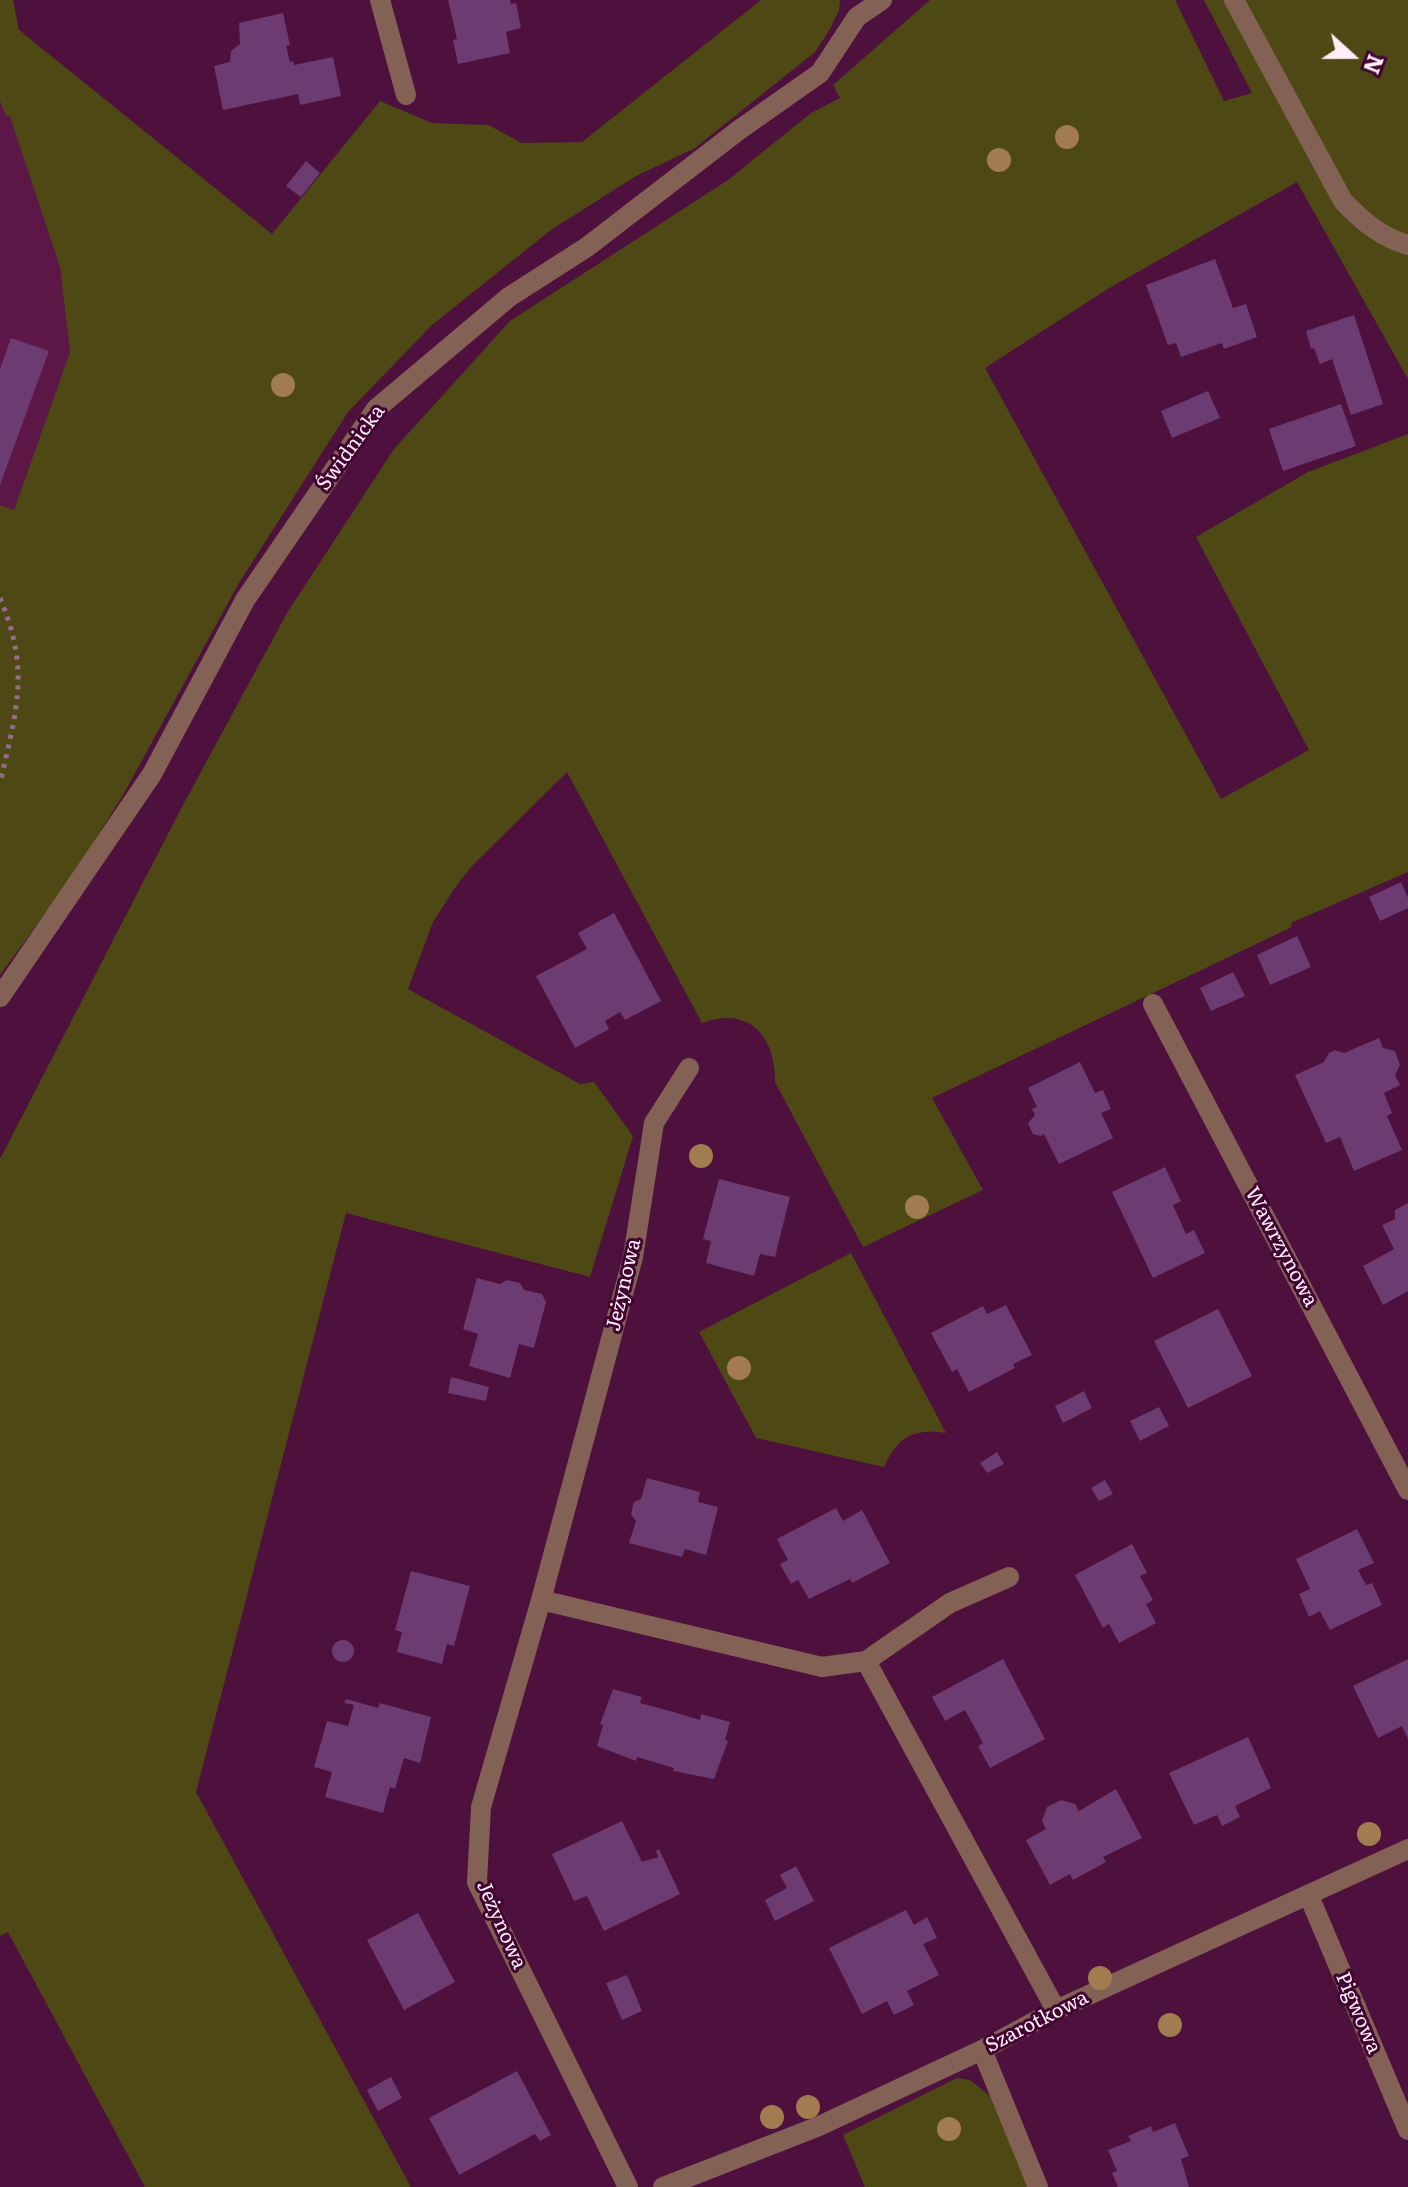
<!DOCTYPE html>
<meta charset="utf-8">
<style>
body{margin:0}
#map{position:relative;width:1408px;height:2187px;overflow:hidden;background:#4e103c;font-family:Literata,serif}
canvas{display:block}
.north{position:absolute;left:1312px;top:16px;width:80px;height:80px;-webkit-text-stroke:6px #420431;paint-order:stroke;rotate:111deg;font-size:22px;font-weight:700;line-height:32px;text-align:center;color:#feeef7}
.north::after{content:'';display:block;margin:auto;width:28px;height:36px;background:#feeef7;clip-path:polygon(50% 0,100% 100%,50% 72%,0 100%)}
</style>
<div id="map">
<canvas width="1408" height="2187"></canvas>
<div class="north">N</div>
</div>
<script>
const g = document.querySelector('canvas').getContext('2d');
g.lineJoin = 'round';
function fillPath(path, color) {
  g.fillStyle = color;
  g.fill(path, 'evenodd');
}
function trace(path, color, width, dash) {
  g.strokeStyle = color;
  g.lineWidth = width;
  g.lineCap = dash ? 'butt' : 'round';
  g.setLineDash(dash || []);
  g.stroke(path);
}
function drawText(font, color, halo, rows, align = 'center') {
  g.font = font + ' Literata,serif';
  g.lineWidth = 6;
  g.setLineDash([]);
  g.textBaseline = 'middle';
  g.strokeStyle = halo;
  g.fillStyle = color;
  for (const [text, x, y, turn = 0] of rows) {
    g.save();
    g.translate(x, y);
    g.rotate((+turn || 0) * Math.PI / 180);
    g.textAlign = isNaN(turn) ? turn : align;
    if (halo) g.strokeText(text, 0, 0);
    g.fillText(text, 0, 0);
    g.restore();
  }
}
fillPath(new Path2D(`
 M 0,0 L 13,0 L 18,30 L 24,32 L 10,115 L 60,267 L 70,352 L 14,510 L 0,505 Z`), '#5c1747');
fillPath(new Path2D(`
 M 0,0 L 13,0 L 19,30 L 272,234 L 380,101 L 432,123 L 488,125 L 522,143 L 582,142 L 761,0 L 840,0 L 839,10 L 830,29 L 815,52 L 695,148 L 636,176 L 551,230 L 432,325 L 348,412 L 239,583 L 123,795 L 72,877 L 0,975 L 0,505 L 14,510 L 70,352 L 60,267 L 10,116 L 6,116 L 0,101 Z
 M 930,0 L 1175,0 L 1224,101 L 1252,93 L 1204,0 L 1408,0 L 1408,379 L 1297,182 L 1106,290 L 985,368 L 1221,799 L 1309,750 L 1196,537 L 1308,472 L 1408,434 L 1408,872 L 1291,923 L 1292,927 L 932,1098 L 983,1190 L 863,1247 L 775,1082 C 776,1037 749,1005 702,1023 L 567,772 L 471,867 L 454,889 L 433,922 L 408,989 L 580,1084 L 594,1082 L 633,1136 L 590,1277 L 346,1213 L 196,1792 L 411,2187 L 145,2187 L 8,1932 L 0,1936 L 0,1159 L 184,803 L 287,613 L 394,449 L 510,321 L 728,180 L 811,113 L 840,98 L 833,85 Z
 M 851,1253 L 946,1433 C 913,1428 898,1437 884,1467 L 756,1438 L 699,1332 Z
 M 957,2078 L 970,2080 L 990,2096 L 1028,2187 L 865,2187 L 843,2135 Z`), '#4e4815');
fillPath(new Path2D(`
 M 448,0 L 510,0 L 511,4 L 516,3 L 521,28 L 506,32 L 510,53 L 458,64 L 453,40 L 457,39 Z
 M 283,13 L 290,45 L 286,46 L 290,62 L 293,61 L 294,65 L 333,57 L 341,96 L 300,105 L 298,94 L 223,110 L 214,66 L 230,62 L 231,51 L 240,44 L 239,23 Z
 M 306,161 L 320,173 L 301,197 L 286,186 Z
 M 1215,259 L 1233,308 L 1246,304 L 1257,337 L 1224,349 L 1222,343 L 1181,357 L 1176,343 L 1168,345 L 1146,285 Z
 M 1354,315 L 1383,404 L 1351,415 L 1332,359 L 1320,364 L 1314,348 L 1311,349 L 1306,331 Z
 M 11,338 L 49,351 L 0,485 L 0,369 Z
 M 1208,391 L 1220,418 L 1172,438 L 1161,411 Z
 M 1341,404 L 1356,446 L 1283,471 L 1269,429 Z
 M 1401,882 L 1408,898 L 1408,908 L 1380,921 L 1369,897 Z
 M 614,913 L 661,1001 L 625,1020 L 620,1012 L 605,1021 L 609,1029 L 575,1048 L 536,976 L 587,949 L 578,933 Z
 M 1297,936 L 1311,967 L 1270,985 L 1257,955 Z
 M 1233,972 L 1245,996 L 1211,1011 L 1200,988 Z
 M 1379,1038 L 1383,1048 L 1395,1051 L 1400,1065 L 1395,1075 L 1400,1085 L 1384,1093 L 1392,1113 L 1387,1116 L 1402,1150 L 1354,1171 L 1340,1137 L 1326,1143 L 1295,1075 L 1324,1062 L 1329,1053 L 1335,1050 L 1344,1053 Z
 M 1080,1062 L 1095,1093 L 1103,1090 L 1111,1109 L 1101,1113 L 1113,1138 L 1059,1164 L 1044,1134 L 1041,1136 L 1033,1134 L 1028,1123 L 1035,1115 L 1032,1109 L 1037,1107 L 1028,1088 Z
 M 1165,1167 L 1181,1201 L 1173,1205 L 1186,1234 L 1194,1230 L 1205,1253 L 1153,1278 L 1112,1192 Z
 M 719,1179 L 790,1197 L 775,1257 L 760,1254 L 754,1276 L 706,1263 L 711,1241 L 703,1239 Z
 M 1408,1203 L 1408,1291 L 1383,1305 L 1363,1266 L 1394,1249 L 1382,1225 L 1395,1219 L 1395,1210 Z
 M 477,1278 L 500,1284 L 507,1280 L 520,1283 L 524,1290 L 542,1294 L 546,1302 L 534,1348 L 519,1344 L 510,1378 L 469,1366 L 478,1334 L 463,1329 Z
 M 1006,1305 L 1032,1355 L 1013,1364 L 1015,1368 L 969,1392 L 957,1369 L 952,1372 L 931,1333 L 983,1306 L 987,1314 Z
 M 1218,1309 L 1252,1376 L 1188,1408 L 1154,1341 Z
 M 451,1377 L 489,1387 L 486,1401 L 448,1393 Z
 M 1084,1391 L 1092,1408 L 1063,1423 L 1055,1406 Z
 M 1159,1407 L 1169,1426 L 1140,1441 L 1130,1421 Z
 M 997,1452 L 1004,1464 L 987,1473 L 980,1463 Z
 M 647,1478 L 700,1492 L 698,1502 L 718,1507 L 706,1555 L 685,1549 L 682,1557 L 629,1543 L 636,1521 L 631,1514 L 634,1502 L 641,1499 Z
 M 1105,1480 L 1113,1494 L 1099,1501 L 1091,1488 Z
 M 836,1508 L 843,1521 L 862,1510 L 890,1563 L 852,1583 L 850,1579 L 809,1599 L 798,1580 L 791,1584 L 780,1564 L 788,1560 L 777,1539 Z
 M 1357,1529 L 1374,1563 L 1358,1570 L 1366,1585 L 1372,1583 L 1382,1605 L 1330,1630 L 1320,1611 L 1309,1617 L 1299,1594 L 1310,1589 L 1296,1559 Z
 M 1132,1544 L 1147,1573 L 1140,1576 L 1153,1600 L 1146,1604 L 1156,1623 L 1119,1643 L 1109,1624 L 1103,1628 L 1075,1575 Z
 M 411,1571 L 470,1586 L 454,1646 L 447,1644 L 442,1664 L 397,1652 L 402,1632 L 395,1630 Z
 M332 1651a11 11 0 1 1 22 0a11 11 0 1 1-22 0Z
 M 1003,1659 L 1045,1739 L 990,1768 L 978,1746 L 983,1743 L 965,1710 L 945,1721 L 932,1697 Z
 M 1408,1659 L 1408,1739 L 1402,1726 L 1378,1738 L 1353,1686 Z
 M 613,1689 L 642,1697 L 640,1703 L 670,1711 L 700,1720 L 701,1714 L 730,1722 L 725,1740 L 728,1741 L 714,1779 L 673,1771 L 674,1768 L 637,1757 L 636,1761 L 597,1746 L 603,1725 L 600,1724 Z
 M 346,1699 L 378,1708 L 380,1703 L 431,1717 L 420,1763 L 404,1758 L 395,1789 L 390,1787 L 383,1813 L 325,1797 L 332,1772 L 314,1767 L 327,1721 L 348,1726 L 354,1705 L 344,1703 Z
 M 1248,1737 L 1271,1788 L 1235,1806 L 1240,1817 L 1222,1826 L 1217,1815 L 1194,1825 L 1169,1773 Z
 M 1116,1789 L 1142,1838 L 1103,1857 L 1106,1862 L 1073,1880 L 1070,1874 L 1050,1885 L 1026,1840 L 1046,1829 L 1042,1821 L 1047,1807 L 1061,1800 L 1075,1804 L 1079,1811 Z
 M 622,1821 L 642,1862 L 658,1857 L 656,1851 L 659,1849 L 680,1894 L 604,1931 L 587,1896 L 574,1901 L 552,1854 Z
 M 796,1866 L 814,1901 L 775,1921 L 765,1900 L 787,1888 L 780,1875 Z
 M 906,1910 L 914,1925 L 927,1917 L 937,1938 L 923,1944 L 939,1975 L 907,1991 L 914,2005 L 894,2015 L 887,2001 L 862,2014 L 829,1948 Z
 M 418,1913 L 455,1982 L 404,2010 L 367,1940 Z
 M 627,1975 L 642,2011 L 622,2020 L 606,1983 Z
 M 517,2071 L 551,2135 L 540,2141 L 535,2134 L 459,2175 L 429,2118 Z
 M 391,2077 L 402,2098 L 378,2111 L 367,2090 Z
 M 1175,2123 L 1189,2156 L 1181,2159 L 1189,2187 L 1118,2187 L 1112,2173 L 1117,2171 L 1108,2150 L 1131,2141 L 1128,2136 L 1151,2126 L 1153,2132 Z`), '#6b3b72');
trace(new Path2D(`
 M 0,598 C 31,671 16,711 0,784`), '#976c89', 5, [4, 6]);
trace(new Path2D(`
 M 380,0 L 406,95
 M 1234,0 L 1343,201 C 1363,222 1381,237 1408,245
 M 0,997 L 152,774 L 245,600 L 376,409 L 509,297 L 587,247 L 739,130 L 820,73 L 857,17 L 882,0
 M 1153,1004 L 1408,1490
 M 541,1600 L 822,1667 L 866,1661 L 950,1603 L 1009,1577
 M 866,1661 L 1056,2010
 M 1309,1896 L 1408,2130
 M 982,2050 L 1038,2187
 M 628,2187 L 477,1882 L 481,1807 L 541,1600 L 633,1257 L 654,1123 L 689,1068
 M 663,2187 L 817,2127 L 982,2050 L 1056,2010 L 1408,1849`), '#836255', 20);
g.fillStyle = '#a07c50';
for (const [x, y] of [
 [1067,137],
 [999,160],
 [283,385],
 [701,1156],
 [917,1207],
 [739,1368],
 [1369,1834],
 [1100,1978],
 [1170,2025],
 [808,2107],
 [772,2117],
 [949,2129]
]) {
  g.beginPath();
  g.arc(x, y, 12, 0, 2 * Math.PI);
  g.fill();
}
drawText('20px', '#feeef7', '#420431', [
 ["Świdnicka",351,448,-54],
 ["Wawrzynowa",1281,1247,62],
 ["Jeżynowa",624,1285,-77],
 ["Jeżynowa",501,1925,66],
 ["Pigwowa",1358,2013,67],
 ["Szarotkowa",1037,2022,-27]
]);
</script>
